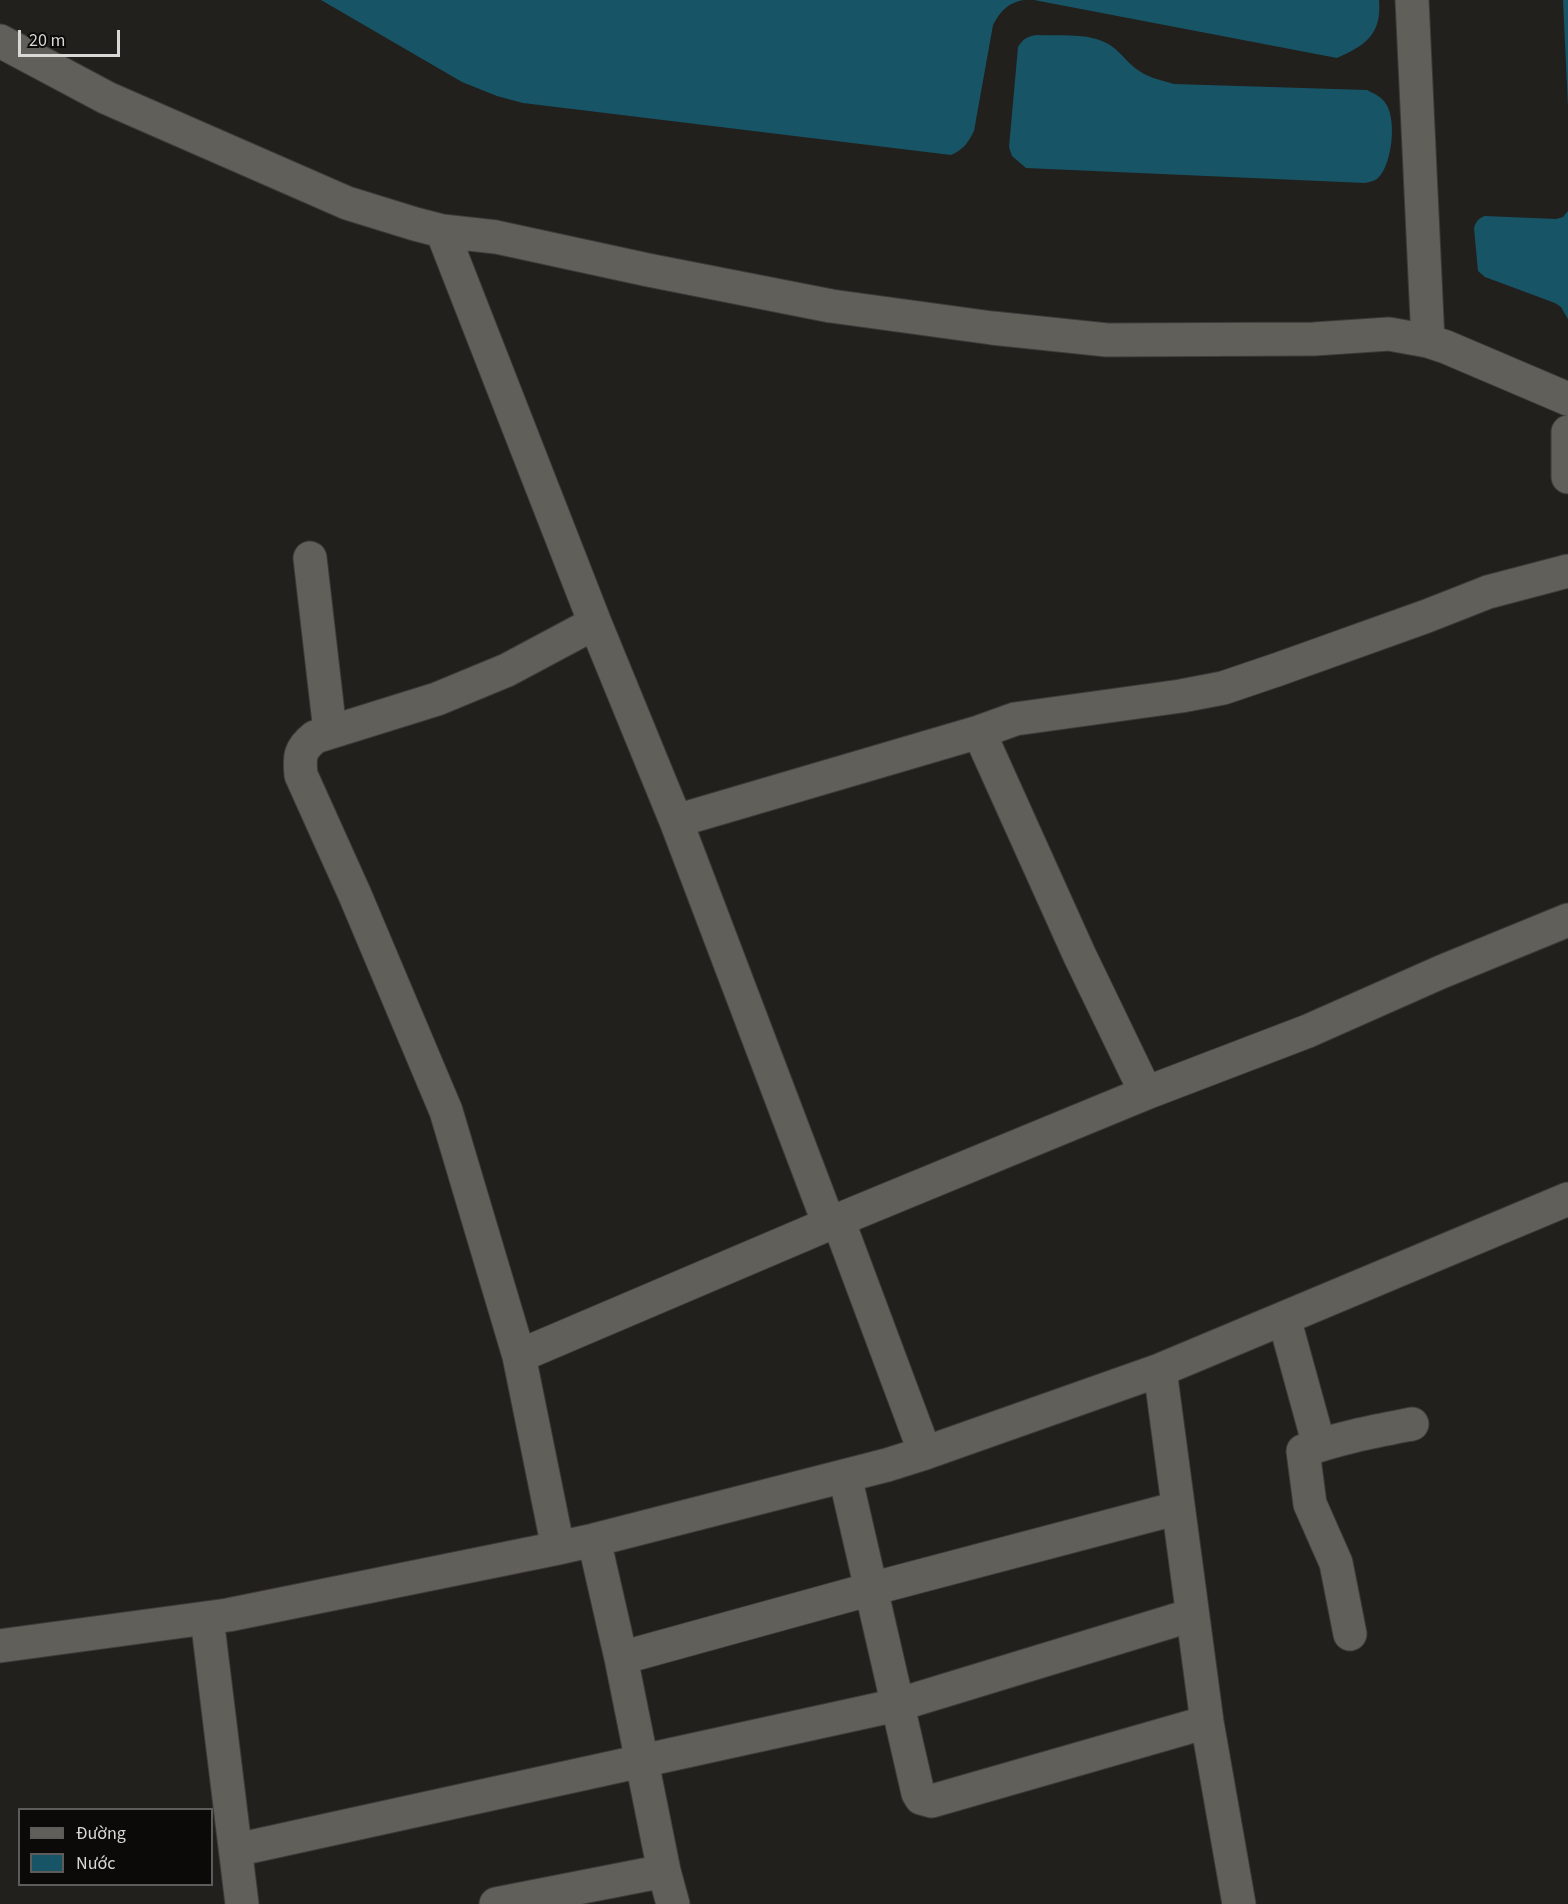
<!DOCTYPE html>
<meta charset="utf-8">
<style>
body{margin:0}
#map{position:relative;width:1568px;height:1904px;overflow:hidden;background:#22201c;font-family:"Source Sans 3",sans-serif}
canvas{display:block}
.legend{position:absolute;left:18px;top:1808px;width:195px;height:78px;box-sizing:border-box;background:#0b0a08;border:2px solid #5e5c5a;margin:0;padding:8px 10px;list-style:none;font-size:18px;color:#dad8d6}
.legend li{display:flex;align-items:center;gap:12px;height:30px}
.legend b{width:30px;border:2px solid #5e5c5a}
.scale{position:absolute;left:18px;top:30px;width:102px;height:27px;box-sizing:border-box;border:3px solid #dad8d6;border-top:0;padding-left:8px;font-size:18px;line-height:21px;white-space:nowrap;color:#dad8d6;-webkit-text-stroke:4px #0b0a08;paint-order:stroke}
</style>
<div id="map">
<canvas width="1568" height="1904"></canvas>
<ul class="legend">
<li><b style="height:8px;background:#615f5a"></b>Đường</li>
<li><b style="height:16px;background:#175466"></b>Nước</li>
</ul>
<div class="scale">20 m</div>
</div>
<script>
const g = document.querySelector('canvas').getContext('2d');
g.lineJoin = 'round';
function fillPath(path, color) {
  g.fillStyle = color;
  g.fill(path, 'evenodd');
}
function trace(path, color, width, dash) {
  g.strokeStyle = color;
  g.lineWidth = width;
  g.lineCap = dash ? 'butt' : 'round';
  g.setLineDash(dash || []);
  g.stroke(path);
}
fillPath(new Path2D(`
 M 321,0 L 1024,0 C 1007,3 1001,11 993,25 L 974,131 C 968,143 963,150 951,155 L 523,103 L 497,96 L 462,82 Z
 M 1034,0 L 1379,0 C 1382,34 1366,45 1337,58 Z
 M 1563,0 L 1568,0 L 1568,107 Z
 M 1037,35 C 1057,36 1083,33 1102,41 C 1116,46 1124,59 1135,68 C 1146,77 1160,80 1174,84 L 1367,90 C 1375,94 1382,97 1386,104 C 1397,120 1392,165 1378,178 C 1375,181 1369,182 1365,183 L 1026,168 L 1012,156 L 1009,147 L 1018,47 C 1023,39 1027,36 1037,35 Z
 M 1568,211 L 1568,319 L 1561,307 L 1555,303 L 1485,277 L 1478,271 L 1474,228 C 1476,221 1479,218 1485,216 L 1556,219 L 1563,217 Z`), '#175466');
const minor = new Path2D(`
 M 1412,0 L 1428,341
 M 0,41 L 107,98 L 347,203 L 415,224 L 442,231 L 496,237 L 648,270 L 831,306 L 992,328 L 1107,340 L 1314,339 L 1389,334 L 1428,341 L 1446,347 L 1568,399
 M 442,231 L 595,623 L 676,821 L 829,1224
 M 1568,432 L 1568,477
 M 310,558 L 330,731
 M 979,732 L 1079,954 L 1146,1093
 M 676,821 L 979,732 L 1015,719 L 1181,696 L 1223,688 L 1279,669 L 1427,616 L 1488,592 L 1568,571
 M 838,1220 L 925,1453
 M 1284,1318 L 1319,1445
 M 519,1356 L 838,1220 L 1146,1093 L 1308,1031 L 1441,972 L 1568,920
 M 1160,1370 L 1207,1722 L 1239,1904
 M 845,1476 L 918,1793 L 921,1798 L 932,1801 L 1207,1722
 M 594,1540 L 621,1658 L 664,1871 L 673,1904
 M 558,1548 L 519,1356 L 446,1111 L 355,895 L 301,775 C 299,756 300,749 315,737 L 437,699 L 507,670 L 595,623
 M 207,1618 L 242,1904
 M 1350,1634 L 1336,1563 L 1310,1504 L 1303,1451 C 1338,1438 1376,1431 1412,1424
 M 0,1646 L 228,1615 L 558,1548 L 594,1540 L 887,1465 L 925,1453 L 1160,1370 L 1568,1199
 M 621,1658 L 871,1589 L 1178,1508
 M 236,1850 L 897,1705 L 1192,1615
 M 496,1904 L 664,1871`);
trace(minor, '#3d3b39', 35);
trace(minor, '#615f5a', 33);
</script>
